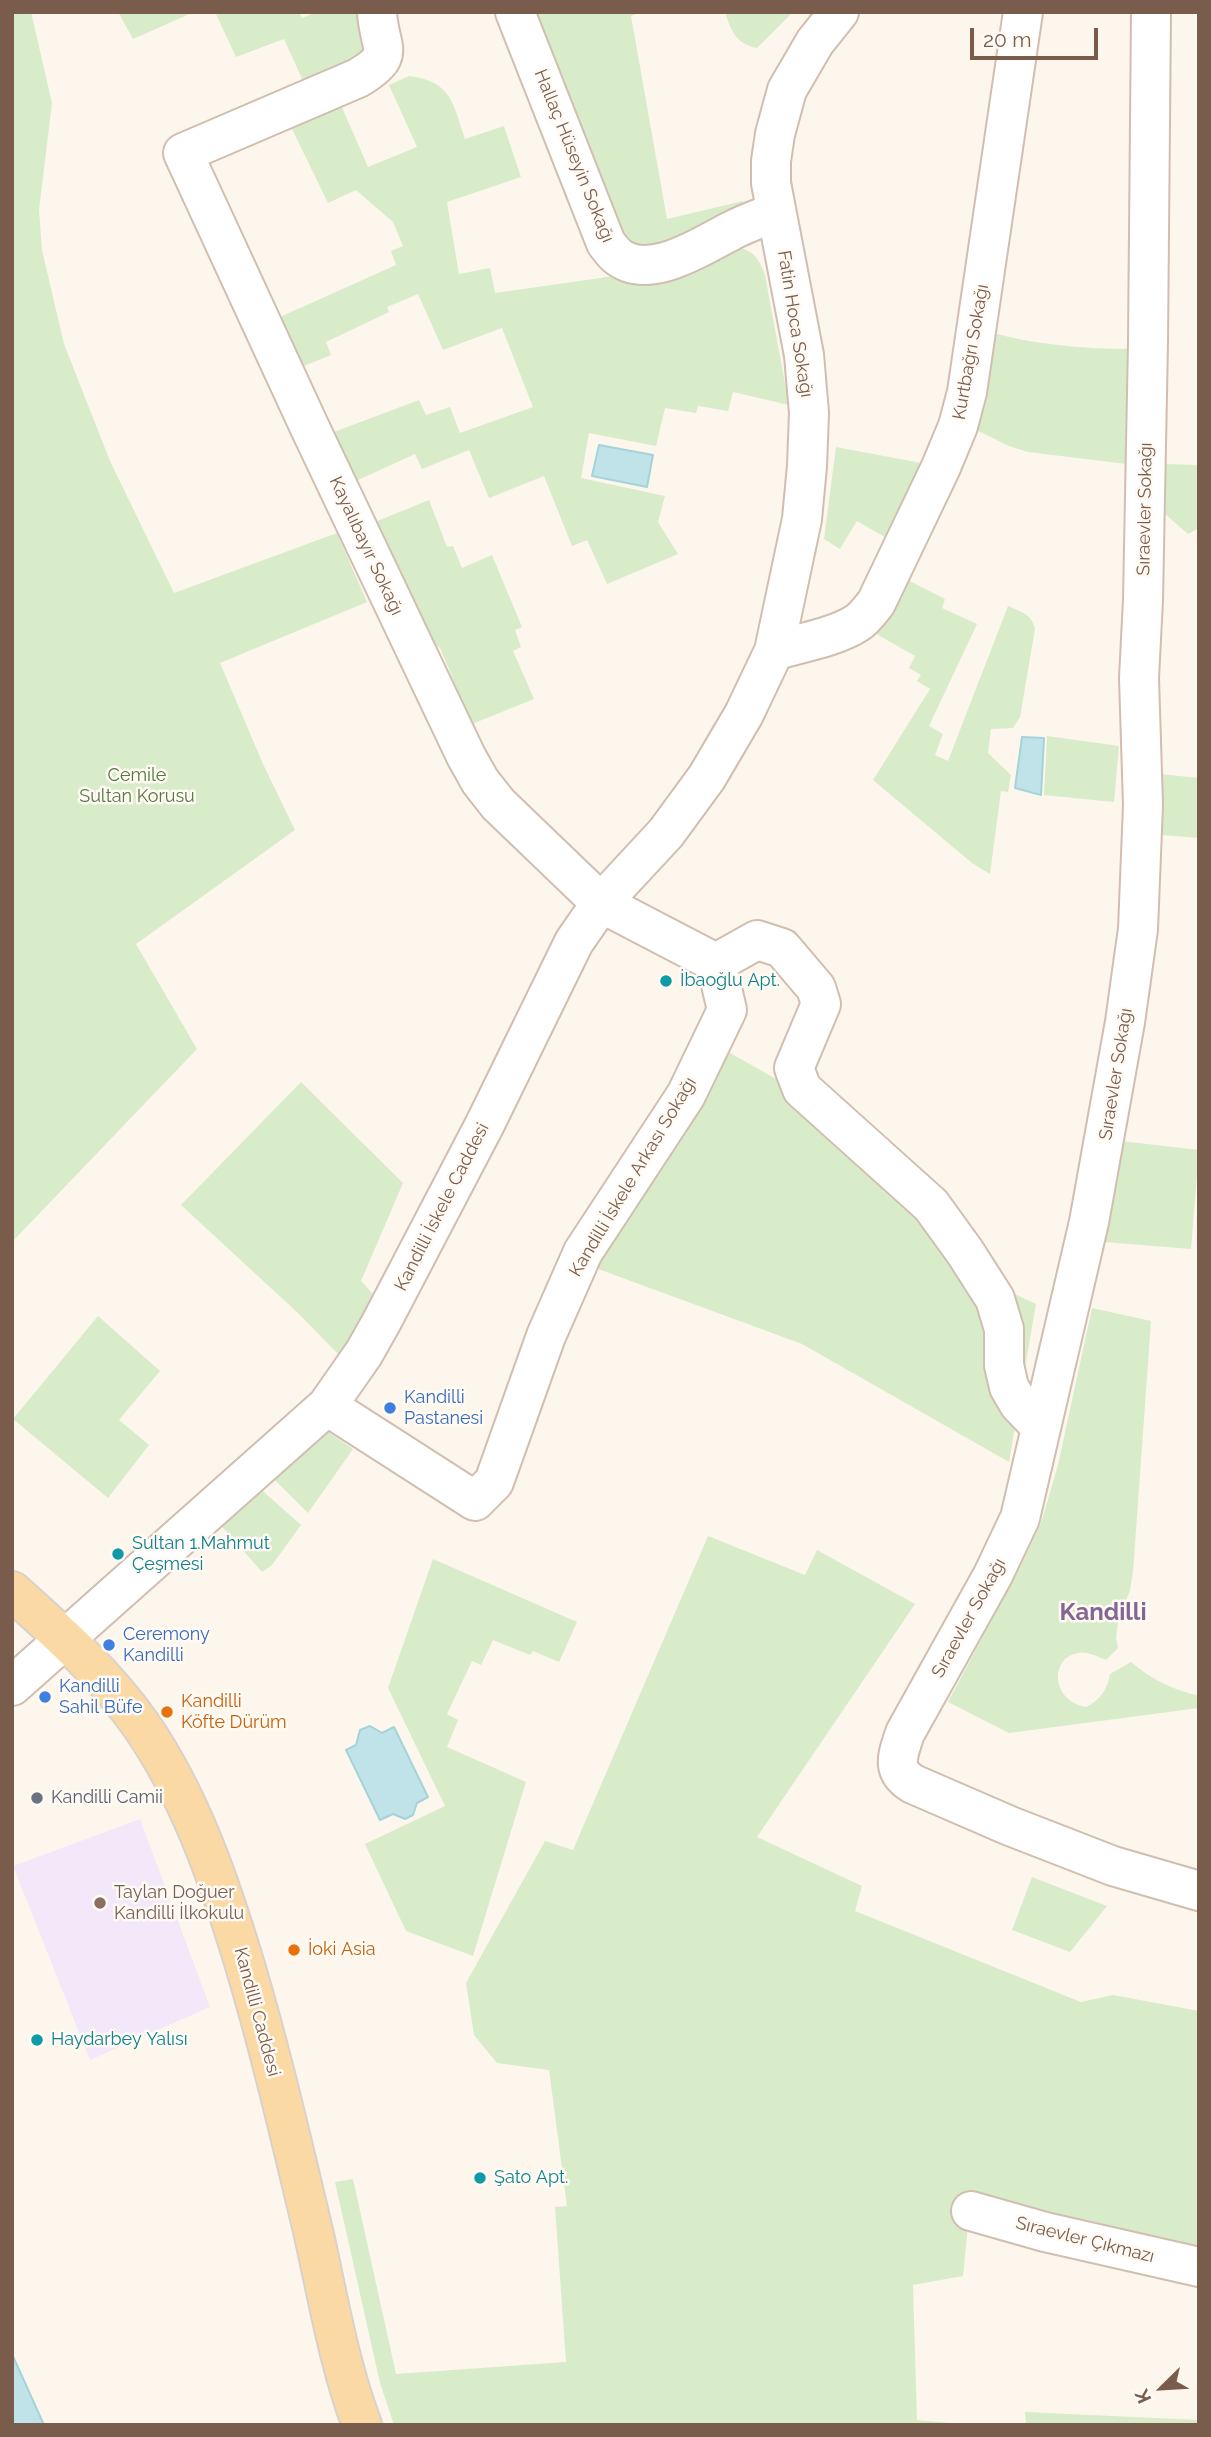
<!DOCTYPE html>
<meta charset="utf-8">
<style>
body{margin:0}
#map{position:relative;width:1211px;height:2437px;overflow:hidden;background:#fdf6ec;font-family:Raleway,sans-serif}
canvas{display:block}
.frame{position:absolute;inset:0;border:14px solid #7a5c4d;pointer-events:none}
.north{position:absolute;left:1127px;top:2353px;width:70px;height:70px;-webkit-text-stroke:5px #fffaf3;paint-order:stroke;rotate:246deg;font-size:19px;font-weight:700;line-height:28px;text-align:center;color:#7a5c4d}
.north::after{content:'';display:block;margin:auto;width:24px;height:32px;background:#7a5c4d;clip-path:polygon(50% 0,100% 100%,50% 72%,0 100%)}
.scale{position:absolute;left:970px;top:28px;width:128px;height:32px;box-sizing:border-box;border:4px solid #7a5c4d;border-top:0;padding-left:9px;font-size:21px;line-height:24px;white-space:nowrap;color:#7a5c4d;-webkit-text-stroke:5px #fffaf3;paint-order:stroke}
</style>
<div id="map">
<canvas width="1211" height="2437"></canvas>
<div class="frame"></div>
<div class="north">K</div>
<div class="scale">20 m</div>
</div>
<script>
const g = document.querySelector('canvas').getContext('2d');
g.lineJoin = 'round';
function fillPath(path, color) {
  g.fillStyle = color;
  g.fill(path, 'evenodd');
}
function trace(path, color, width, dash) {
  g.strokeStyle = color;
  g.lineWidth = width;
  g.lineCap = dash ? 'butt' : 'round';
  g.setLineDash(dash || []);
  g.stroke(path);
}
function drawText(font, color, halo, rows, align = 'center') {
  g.font = font + ' Raleway,sans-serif';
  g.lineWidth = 5;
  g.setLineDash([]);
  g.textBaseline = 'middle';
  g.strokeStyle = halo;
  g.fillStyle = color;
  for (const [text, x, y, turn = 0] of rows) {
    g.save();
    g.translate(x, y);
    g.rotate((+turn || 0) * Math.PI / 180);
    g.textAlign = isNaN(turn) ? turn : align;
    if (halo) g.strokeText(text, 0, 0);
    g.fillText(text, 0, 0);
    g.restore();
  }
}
fillPath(new Path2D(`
 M 140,1819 L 210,2007 L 90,2060 L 13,1866 Z`), '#f3e8fa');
fillPath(new Path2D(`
 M 12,12 L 31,12 L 52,103 L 39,210 L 42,250 L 64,344 L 110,461 L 174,593 L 337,533 L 367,602 L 220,663 L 263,764 L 295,830 L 136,944 L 197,1049 L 12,1242 Z
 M 118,12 L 194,12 L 133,39 Z
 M 215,12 L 299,12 L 302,18 L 316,12 L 358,12 L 366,49 L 362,56 L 304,83 L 284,39 L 236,57 Z
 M 530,12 L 641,12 L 631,16 L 667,219 L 743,201 L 745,214 L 677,247 L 622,245 Z
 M 725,12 L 793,12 L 757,48 C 736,44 731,31 725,12 Z
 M 409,76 C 452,81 453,104 465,139 L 504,126 L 521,177 L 447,202 L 459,274 L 490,268 L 495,293 L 699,264 L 724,244 C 749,250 756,250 765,275 L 789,405 L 733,392 L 728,411 L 698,406 L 696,413 L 665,408 L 656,446 L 589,433 L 581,478 L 665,496 L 658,522 L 678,554 L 607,584 L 587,540 L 572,546 L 544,476 L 489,498 L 469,450 L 422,469 L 415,454 L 356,481 L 334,432 L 419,400 L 426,415 L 450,407 L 460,433 L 533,407 L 502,328 L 443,350 L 418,294 L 387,307 L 389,312 L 326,342 L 331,355 L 304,366 L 280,317 L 396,265 L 391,251 L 403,246 L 393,222 L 356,190 L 328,203 L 292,129 L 341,105 L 368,167 L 417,147 L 389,85 Z
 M 981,330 C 1031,344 1079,349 1132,349 L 1135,465 L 1028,452 L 1009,446 L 964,424 Z
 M 836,447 L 921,463 L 890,540 L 857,521 L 840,549 L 824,539 Z
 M 1161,464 L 1199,465 L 1199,528 L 1188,534 L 1165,514 Z
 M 429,500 L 447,547 L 453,546 L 462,568 L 492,555 L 522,627 L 515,630 L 521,647 L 513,651 L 534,699 L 472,724 L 440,648 L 431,642 L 375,522 Z
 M 898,575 L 945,599 L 942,608 L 977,624 L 929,726 L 943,734 L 935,755 L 948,761 L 1008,606 C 1021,612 1032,614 1035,629 L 1020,717 L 1013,728 L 991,729 L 988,753 L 1011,775 L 1008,792 L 1001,791 L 990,874 L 972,863 L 873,780 L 930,689 L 917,681 L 921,675 L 909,668 L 915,656 L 866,628 Z
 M 1047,736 L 1119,746 L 1114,802 L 1044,795 Z
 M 1160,774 L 1199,778 L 1199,838 L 1161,835 Z
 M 718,1046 L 776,1079 L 806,1114 L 866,1163 L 972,1274 L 1036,1304 L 1009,1462 L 802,1344 L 590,1266 Z
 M 301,1082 L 403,1183 L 361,1281 L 381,1303 L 338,1354 L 299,1314 L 181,1205 Z
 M 1121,1141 L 1199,1150 L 1191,1249 L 1104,1242 Z
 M 1092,1308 L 1151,1321 L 1133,1572 L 1130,1590 L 1118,1623 L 1116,1638 L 1118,1648 L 1106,1660 C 1098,1657 1087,1651 1078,1653 C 1049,1658 1051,1701 1086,1707 C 1100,1700 1107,1690 1110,1674 L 1131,1662 C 1152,1680 1172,1689 1199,1696 L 1199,1708 L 1009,1733 L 948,1702 L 1020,1567 L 1041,1523 L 1058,1465 Z
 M 98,1316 L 160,1371 L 119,1420 L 149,1445 L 108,1498 L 13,1419 Z
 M 319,1426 L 353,1449 L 308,1513 L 271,1476 Z
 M 256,1485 L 301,1525 L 272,1565 L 262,1572 L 218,1522 Z
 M 708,1536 L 805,1575 L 817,1550 L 915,1604 L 757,1837 L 862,1886 L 855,1911 L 1081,2002 L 1113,1995 L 1199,2011 L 1199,2254 L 968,2225 L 963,2276 L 913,2285 L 917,2420 L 972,2425 L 394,2425 L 380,2383 L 335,2182 L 353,2179 L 396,2374 L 566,2362 L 555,2207 L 567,2206 L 549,2070 L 497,2063 L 474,2035 L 466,1983 L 545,1841 L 573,1850 Z
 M 433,1559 L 577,1622 L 559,1662 L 533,1651 L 530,1655 L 493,1640 L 481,1665 L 472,1661 L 447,1714 L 458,1720 L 447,1747 L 526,1782 L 473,1956 L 406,1931 L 365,1844 L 445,1806 L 388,1688 Z
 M 1032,1877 L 1107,1906 L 1070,1952 L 1012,1930 Z
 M 1025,2412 L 1199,2420 L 1199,2425 L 1026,2425 Z`), '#d8ecc9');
const water = new Path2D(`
 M 599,445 L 653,455 L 647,487 L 592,476 Z
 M 1022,737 L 1044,738 L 1041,795 L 1015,788 Z
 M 370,1726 L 382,1733 L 394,1727 L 428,1797 L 417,1803 L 413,1815 L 405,1819 L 393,1814 L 380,1820 L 346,1750 L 356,1745 L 360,1730 Z
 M 12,2354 L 44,2425 L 12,2425 Z`);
fillPath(water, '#bfe3e8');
trace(water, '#a5d3da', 2);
const minor = new Path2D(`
 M 515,12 L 606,243 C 609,247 613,252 616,255 C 648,283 703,245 731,231 C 746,223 761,218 776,212
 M 1151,12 L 1148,342 L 1143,600 L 1139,678 L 1143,805 L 1138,929 L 1125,1022 L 1089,1222 L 1020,1518 L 993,1575 L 905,1733 C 898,1755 890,1770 913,1784 L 1010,1826 L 1113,1866 L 1199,1891
 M 774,651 C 799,643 836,637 857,623 C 865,618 870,610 876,603 L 941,467 L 958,426 L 967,392 L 1023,12
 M 716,963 L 757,940 L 782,948 L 816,988 L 821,1004 L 794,1068 L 802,1089 L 931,1205 L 965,1252 L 995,1299 L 1004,1329 L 1004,1365 L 1009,1387 L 1019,1404 L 1041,1427
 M 327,1406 L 475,1501 L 494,1482 L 546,1336 L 583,1252 L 686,1095 L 727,1010 L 716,963 L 601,903 L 498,804 L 480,781 L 466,756 L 310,428 L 183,153 L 358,78 C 398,54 379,50 377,12
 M 12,1686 L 327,1406 L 364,1353 L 382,1321 L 485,1124 L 574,942 L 601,903 L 666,833 L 707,777 L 744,714 L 774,651 L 802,519 L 807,466 L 809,413 L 804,355 L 771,183 L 771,161 L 775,134 L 787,90 L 815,42 L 839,12
 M 971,2211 L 1045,2232 L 1199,2267`);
const major = new Path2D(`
 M 12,1591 C 58,1632 105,1674 141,1725 C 190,1796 219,1880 244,1962 C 271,2052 292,2143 314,2235 C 328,2298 339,2364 362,2425`);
trace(minor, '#d1beb0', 42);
trace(major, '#dad1cd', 42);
trace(minor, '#fff', 38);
trace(major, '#fbd9a5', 38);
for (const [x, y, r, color] of [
 [666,981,7,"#0f9aa8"],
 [390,1408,7,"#3f7fe0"],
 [118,1554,7,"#0f9aa8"],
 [109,1645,7,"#3f7fe0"],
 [45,1697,7,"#3f7fe0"],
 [167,1712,7,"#e8710a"],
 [37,1798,7,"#6b7280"],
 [100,1903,7,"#8d6e63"],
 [294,1950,7,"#e8710a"],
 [37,2040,7,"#0f9aa8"],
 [480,2178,7,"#0f9aa8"]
]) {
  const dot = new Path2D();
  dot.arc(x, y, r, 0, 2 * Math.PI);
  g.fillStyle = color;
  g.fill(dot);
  trace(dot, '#fffaf3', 2.5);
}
drawText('18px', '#7a5c4d', '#fffaf3', [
 ["Hallaç Hüseyin Sokağı",574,156,68],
 ["Fatin Hoca Sokağı",795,324,81],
 ["Kurtbağrı Sokağı",971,352,-80],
 ["Sıraevler Sokağı",1145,509,-89],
 ["Kayalıbayır Sokağı",366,546,65],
 ["Sıraevler Sokağı",1116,1074,-81],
 ["Kandilli İskele Arkası Sokağı",633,1177,-59],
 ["Kandilli İskele Caddesi",442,1207,-63],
 ["Sıraevler Sokağı",969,1618,-61],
 ["Kandilli Caddesi",257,2012,75],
 ["Sıraevler Çıkmazı",1085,2240,14]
]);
drawText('18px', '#537a41', '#fffaf3', [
 ["Cemile",137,776],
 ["Sultan Korusu",137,797]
]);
drawText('18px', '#0d838f', '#fffaf3', [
 ["İbaoğlu Apt.",680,981],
 ["Sultan 1.Mahmut",132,1544],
 ["Çeşmesi",132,1565],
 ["Haydarbey Yalısı",51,2040],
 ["Şato Apt.",494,2178]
], 'left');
drawText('18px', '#366cbe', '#fffaf3', [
 ["Kandilli",404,1398],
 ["Pastanesi",404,1419],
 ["Ceremony",123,1635],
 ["Kandilli",123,1656],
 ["Kandilli",59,1687],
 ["Sahil Büfe",59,1708]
], 'left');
drawText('18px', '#c56008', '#fffaf3', [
 ["Kandilli",181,1702],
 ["Köfte Dürüm",181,1723],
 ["İoki Asia",308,1950]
], 'left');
drawText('18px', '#5b616d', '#fffaf3', [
 ["Kandilli Camii",51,1798]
], 'left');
drawText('18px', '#785e54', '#fffaf3', [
 ["Taylan Doğuer",114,1893],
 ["Kandilli İlkokulu",114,1914]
], 'left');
drawText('bold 24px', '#846695', '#fffaf3', [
 ["Kandilli",1103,1613]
]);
</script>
